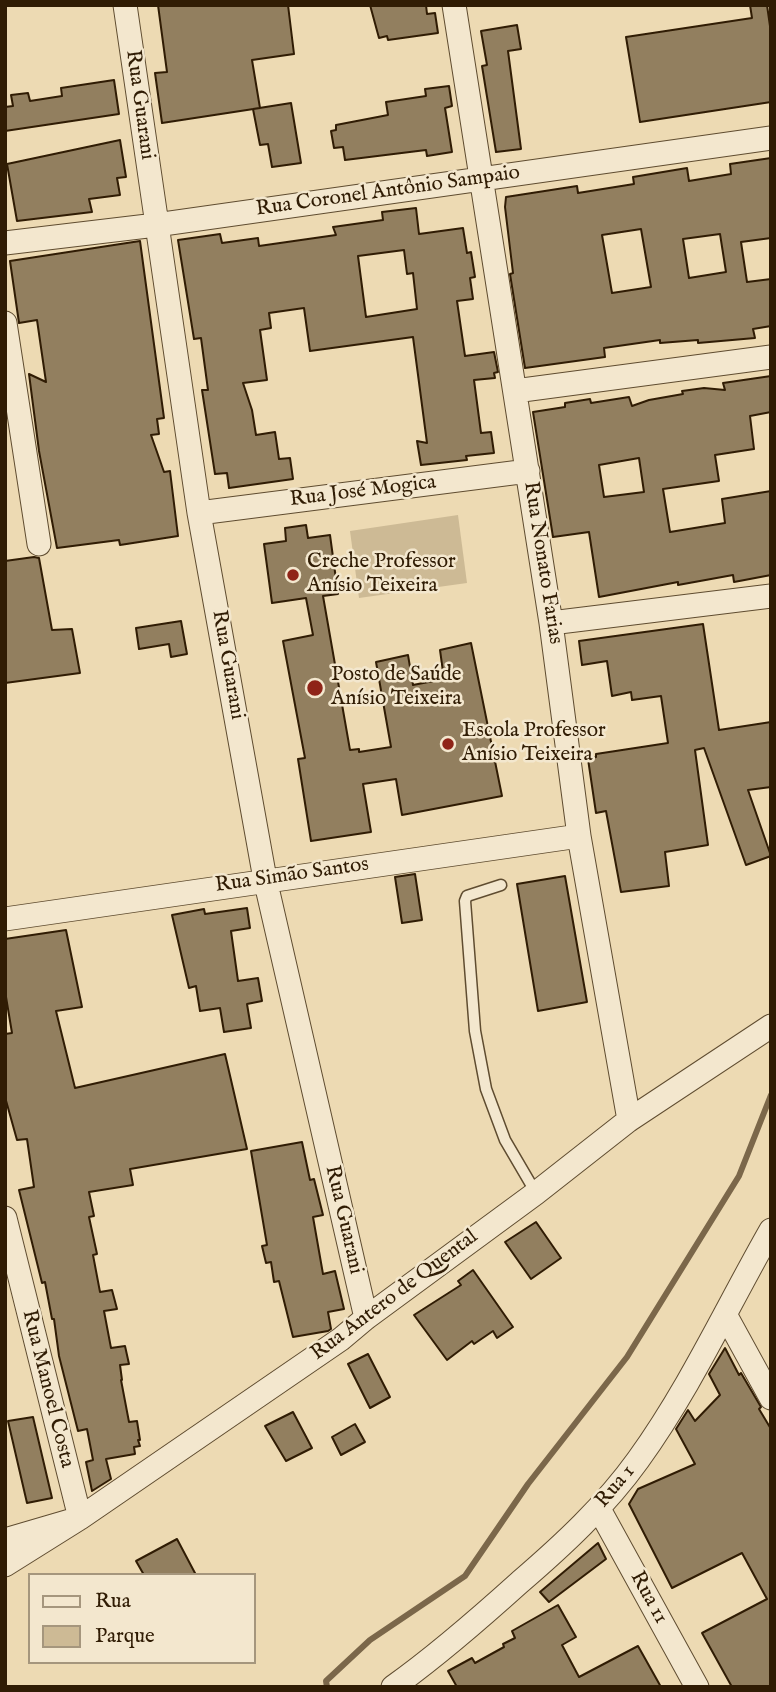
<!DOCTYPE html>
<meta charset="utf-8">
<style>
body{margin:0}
#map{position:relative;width:776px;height:1692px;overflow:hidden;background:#eddab3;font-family:"IM FELL English",serif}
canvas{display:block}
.frame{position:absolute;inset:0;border:7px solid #301c04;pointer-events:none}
.legend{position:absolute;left:28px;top:1573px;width:228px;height:91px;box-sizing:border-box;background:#f3e7ce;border:2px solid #a5967d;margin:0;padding:9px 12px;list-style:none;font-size:21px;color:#301c04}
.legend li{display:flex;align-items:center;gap:14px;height:35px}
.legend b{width:35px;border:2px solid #a5967d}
</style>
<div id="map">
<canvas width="776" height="1692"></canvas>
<div class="frame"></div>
<ul class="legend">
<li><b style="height:9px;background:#f3e7ce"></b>Rua</li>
<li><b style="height:19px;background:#cdba95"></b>Parque</li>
</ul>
</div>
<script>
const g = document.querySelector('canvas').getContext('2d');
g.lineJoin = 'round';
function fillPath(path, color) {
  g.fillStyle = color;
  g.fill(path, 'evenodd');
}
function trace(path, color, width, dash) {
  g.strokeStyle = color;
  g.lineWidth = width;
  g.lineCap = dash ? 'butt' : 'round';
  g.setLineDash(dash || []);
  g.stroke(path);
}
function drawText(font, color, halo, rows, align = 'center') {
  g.font = font + ' "IM FELL English",serif';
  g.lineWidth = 5;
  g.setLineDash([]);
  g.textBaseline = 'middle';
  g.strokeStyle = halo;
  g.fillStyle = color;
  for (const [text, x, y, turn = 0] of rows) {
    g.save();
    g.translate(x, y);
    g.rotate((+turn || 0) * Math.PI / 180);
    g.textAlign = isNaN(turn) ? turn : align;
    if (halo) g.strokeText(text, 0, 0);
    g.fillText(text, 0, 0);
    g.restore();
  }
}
fillPath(new Path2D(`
 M 458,515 L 467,583 L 359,598 L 350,531 Z`), '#cdba95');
trace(new Path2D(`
 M 327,1687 L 326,1681 L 370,1640 L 465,1576 L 528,1484 L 627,1357 L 739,1176 L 771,1095`), '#7b674a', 6);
const building = new Path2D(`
 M 158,5 L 288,5 L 294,54 L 252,60 L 260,108 L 162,123 L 155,73 L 167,72 Z
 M 370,5 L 426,5 L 427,14 L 435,13 L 438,33 L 388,40 L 387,36 L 379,38 Z
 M 750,5 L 767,5 L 771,33 L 771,102 L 640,122 L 626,37 L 752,18 Z
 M 517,25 L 521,49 L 508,51 L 521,149 L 496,152 L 482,66 L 487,65 L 481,31 Z
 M 114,80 L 119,114 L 5,131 L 5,107 L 13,106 L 11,95 L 28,93 L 30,101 L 62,96 L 61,88 Z
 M 449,86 L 452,106 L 445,108 L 452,152 L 427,156 L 426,150 L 345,160 L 343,147 L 334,148 L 331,131 L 336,130 L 336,125 L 388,115 L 386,102 L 426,96 L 425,89 Z
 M 291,103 L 301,163 L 272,167 L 268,144 L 260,145 L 253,109 Z
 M 120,140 L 126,177 L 117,178 L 120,195 L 89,199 L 92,212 L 17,221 L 7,164 Z
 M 771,158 L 771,238 L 741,242 L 747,282 L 771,279 L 771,326 L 753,329 L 755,338 L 698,343 L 698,340 L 660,343 L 660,340 L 604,348 L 605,357 L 525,368 L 510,274 L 513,273 L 505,207 L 506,197 L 577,186 L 578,193 L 634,184 L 633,177 L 687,168 L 689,181 L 731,174 L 730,164 ZM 641,229 L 651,287 L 612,293 L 602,235 ZM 720,234 L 726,272 L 689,278 L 683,239 Z
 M 416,208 L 419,234 L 463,228 L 467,253 L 471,252 L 475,277 L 470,278 L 473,299 L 457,301 L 465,356 L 494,352 L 498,372 L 494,373 L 495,378 L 474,380 L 481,433 L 491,432 L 494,453 L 466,456 L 467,460 L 421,465 L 417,441 L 427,443 L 413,337 L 310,351 L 304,308 L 269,313 L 271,328 L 260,330 L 267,380 L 243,383 L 252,410 L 256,435 L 275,432 L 279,459 L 290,458 L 293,479 L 229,488 L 227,473 L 215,474 L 202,390 L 208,390 L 201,338 L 194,339 L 178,240 L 220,234 L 222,243 L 258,238 L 259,246 L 336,235 L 333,227 L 383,220 L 382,212 ZM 404,250 L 407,274 L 413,273 L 417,309 L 366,317 L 358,256 Z
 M 140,241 L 164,418 L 157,419 L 159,434 L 151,435 L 164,472 L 170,471 L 178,536 L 120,545 L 119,540 L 57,548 L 39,451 L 29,374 L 46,382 L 37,320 L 19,323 L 10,261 Z
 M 771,376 L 771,412 L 750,416 L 754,449 L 715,455 L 719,481 L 663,489 L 670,532 L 725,523 L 722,499 L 771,491 L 771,575 L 734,582 L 733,575 L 678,585 L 678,582 L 599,597 L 589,532 L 553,537 L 533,412 L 565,407 L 565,403 L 590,399 L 591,403 L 629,397 L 632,406 L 649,400 L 683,394 L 682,391 L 704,388 L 725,390 L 723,383 ZM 639,458 L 644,492 L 604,497 L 599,465 Z
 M 306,525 L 308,538 L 330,535 L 338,594 L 323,596 L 350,750 L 359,749 L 359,752 L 391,747 L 376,662 L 408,655 L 413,685 L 444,679 L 440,650 L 471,643 L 502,796 L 402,815 L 396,779 L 363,784 L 371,832 L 311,841 L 298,759 L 305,758 L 283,641 L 313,635 L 306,598 L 272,603 L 264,544 L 286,541 L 285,528 Z
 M 34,557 L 39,558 L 52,630 L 72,629 L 80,673 L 5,683 L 5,561 Z
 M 181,621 L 187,654 L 171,657 L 169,644 L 139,649 L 136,628 Z
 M 703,624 L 719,730 L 771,722 L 771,787 L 748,790 L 771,856 L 746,865 L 704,748 L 695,750 L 708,845 L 665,852 L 669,886 L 621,892 L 606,811 L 596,813 L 588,759 L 596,757 L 596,754 L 668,743 L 661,696 L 632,700 L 631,692 L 612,696 L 607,661 L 582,665 L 579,641 Z
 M 415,874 L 422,920 L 402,923 L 395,877 Z
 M 565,876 L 587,1002 L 538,1011 L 517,884 Z
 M 247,908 L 250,928 L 231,931 L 238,981 L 258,978 L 262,1001 L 247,1004 L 251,1028 L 224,1032 L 220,1008 L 200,1011 L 196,986 L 189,988 L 172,915 L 204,909 L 205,914 Z
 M 66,930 L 82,1007 L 56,1011 L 75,1088 L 225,1054 L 247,1149 L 130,1169 L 133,1185 L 89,1192 L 94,1216 L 89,1217 L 97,1254 L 93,1255 L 100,1292 L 112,1290 L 117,1309 L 104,1311 L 111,1348 L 125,1346 L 129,1364 L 120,1365 L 122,1380 L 121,1380 L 129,1422 L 137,1421 L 140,1440 L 138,1440 L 140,1446 L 134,1447 L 135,1454 L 106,1459 L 111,1479 L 92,1491 L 86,1462 L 93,1460 L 87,1429 L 78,1431 L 59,1356 L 54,1319 L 52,1319 L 45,1282 L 42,1283 L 19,1190 L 34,1187 L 27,1139 L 17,1140 L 5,1097 L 5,1034 L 12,1033 L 5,991 L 5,939 Z
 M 302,1142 L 310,1180 L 314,1179 L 323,1215 L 313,1217 L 323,1274 L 335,1271 L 344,1309 L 328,1312 L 331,1329 L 328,1331 L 293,1337 L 279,1281 L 274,1282 L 271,1262 L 266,1263 L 262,1246 L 267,1245 L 251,1151 Z
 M 536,1222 L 561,1258 L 531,1279 L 505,1242 Z
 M 473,1270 L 513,1327 L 497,1338 L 493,1331 L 474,1344 L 472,1341 L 447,1360 L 414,1315 L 461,1285 L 458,1281 Z
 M 725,1348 L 739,1375 L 741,1373 L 761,1407 L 759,1409 L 771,1429 L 771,1687 L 732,1687 L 702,1633 L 767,1599 L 742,1553 L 672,1588 L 629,1504 L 638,1489 L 695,1464 L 676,1429 L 688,1410 L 695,1421 L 720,1395 L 709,1374 Z
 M 368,1354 L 390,1397 L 370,1408 L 348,1364 Z
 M 293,1412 L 312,1448 L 286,1461 L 265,1426 Z
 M 33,1417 L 52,1498 L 27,1503 L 8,1421 Z
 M 355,1424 L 365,1442 L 341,1455 L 332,1437 Z
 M 177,1539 L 196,1575 L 144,1575 L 136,1561 Z
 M 598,1543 L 606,1559 L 549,1602 L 540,1592 Z
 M 558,1605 L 576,1637 L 562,1645 L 579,1677 L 638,1646 L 661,1687 L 457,1687 L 448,1671 L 472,1658 L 475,1663 L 504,1647 L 503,1644 L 515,1638 L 512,1631 Z`);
fillPath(building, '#927f5f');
trace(building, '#301c04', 2);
const service = new Path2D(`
 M 501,885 L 467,896 L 465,901 L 475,1031 L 486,1089 L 505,1140 L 536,1193`);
const minor = new Path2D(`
 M 125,5 L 199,513 L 265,879 L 366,1318
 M 454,5 L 551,623 L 579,836 L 629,1120
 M 5,243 L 156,225 L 771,138
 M 5,323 L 39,544
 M 515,391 L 771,357
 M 199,513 L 528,471
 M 551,623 L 771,596
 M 5,919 L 579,836
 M 5,1218 L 80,1518 L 5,1565
 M 726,1316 L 771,1398
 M 599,1509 L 697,1687
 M 5,1540 L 80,1518 L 341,1339 L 366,1318 L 536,1193 L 629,1120 L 771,1026
 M 393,1687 C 438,1655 479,1619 520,1582 C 563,1545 605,1506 638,1460 C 690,1388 727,1307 771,1230`);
trace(service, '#5f4c30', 13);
trace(minor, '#5f4c30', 25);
trace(service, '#f3e7ce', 10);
trace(minor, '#f3e7ce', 23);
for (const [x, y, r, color] of [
 [293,575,7,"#8f2418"],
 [315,688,9,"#8f2418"],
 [448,744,7,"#8f2418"]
]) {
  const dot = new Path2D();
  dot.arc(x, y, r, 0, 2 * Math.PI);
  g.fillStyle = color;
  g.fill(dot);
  trace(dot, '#f3e7ce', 2.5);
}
drawText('21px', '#301c04', '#f3e7ce', [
 ["Rua Guarani",139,105,82],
 ["Rua Coronel Antônio Sampaio",388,192,-8],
 ["Rua José Mogica",363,492,-7],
 ["Rua Nonato Farias",542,563,81],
 ["Rua Guarani",227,665,80],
 ["Rua Simão Santos",292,876,-8],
 ["Rua Guarani",343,1220,77],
 ["Rua Antero de Quental",395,1296,-37],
 ["Rua Manoel Costa",47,1389,76],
 ["Rua 1",616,1487,-50],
 ["Rua 11",648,1598,61]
]);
drawText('21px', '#301c04', '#f3e7ce', [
 ["Creche Professor",307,563],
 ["Anísio Teixeira",307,587],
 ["Posto de Saúde",331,676],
 ["Anísio Teixeira",331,700],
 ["Escola Professor",462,732],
 ["Anísio Teixeira",462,756]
], 'left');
</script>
